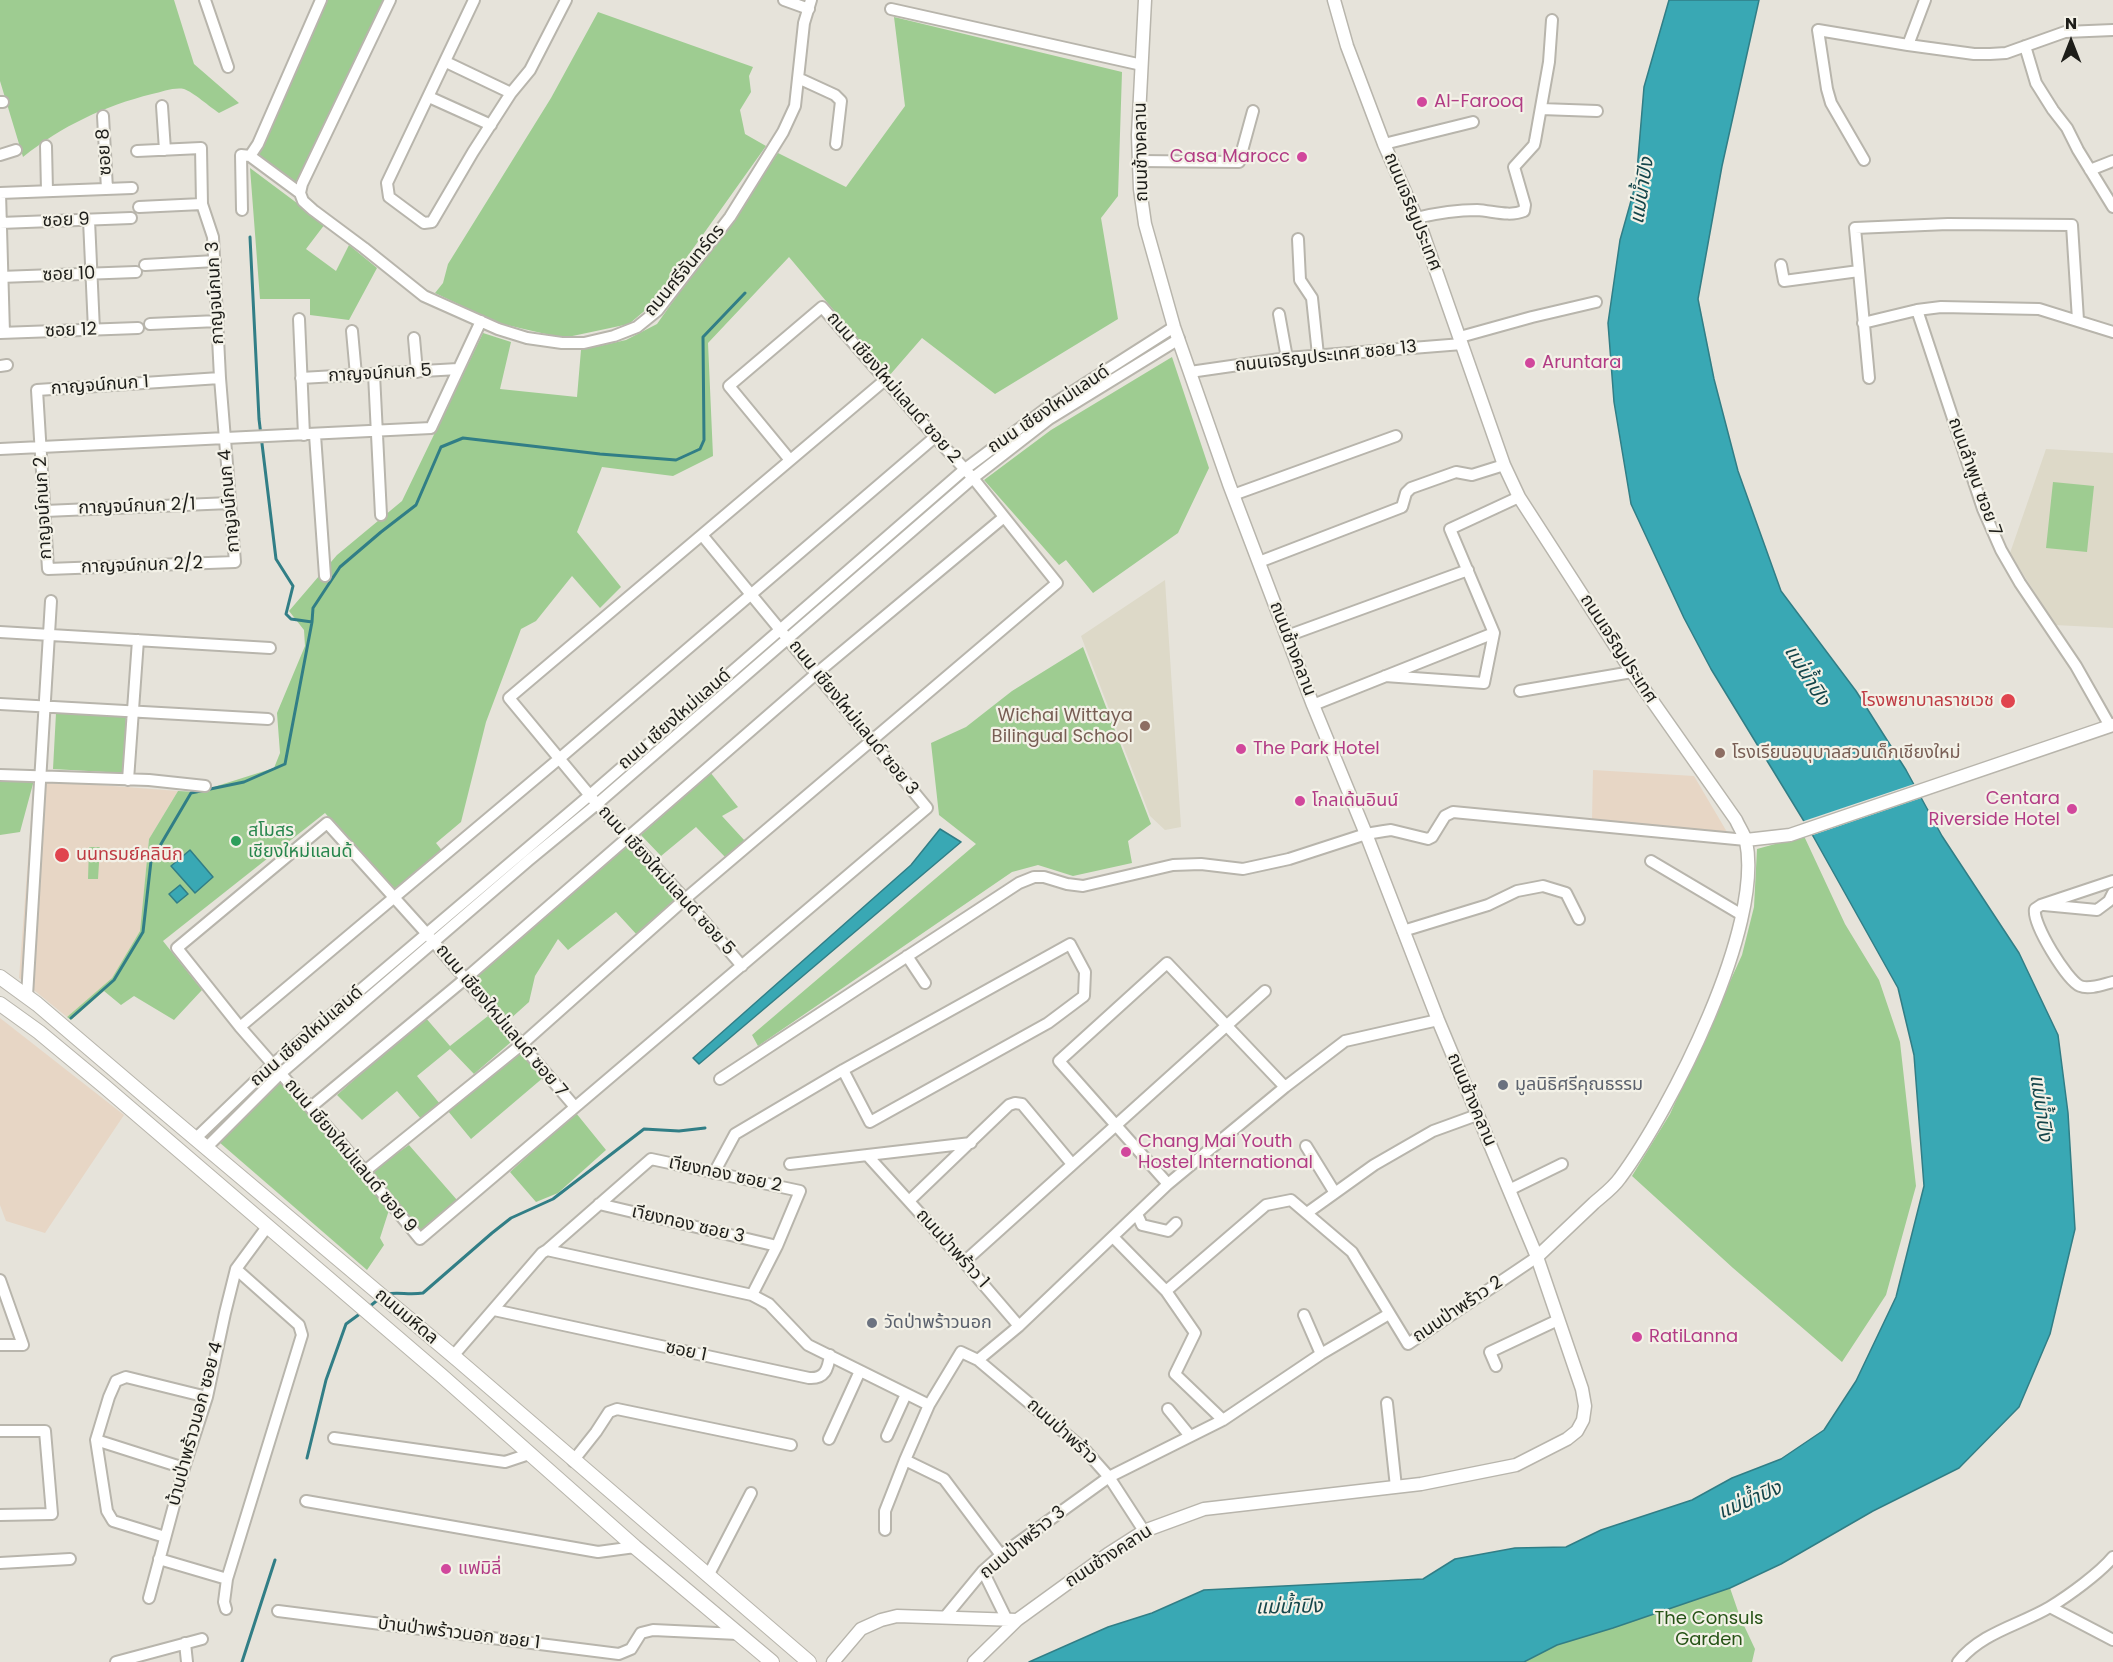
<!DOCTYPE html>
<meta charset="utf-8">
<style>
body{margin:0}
#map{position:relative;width:2113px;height:1662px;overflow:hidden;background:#e6e3da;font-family:Poppins,sans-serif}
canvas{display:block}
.north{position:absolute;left:2041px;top:12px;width:60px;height:60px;-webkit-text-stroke:4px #f3f1e7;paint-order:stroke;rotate:0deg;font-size:16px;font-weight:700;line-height:24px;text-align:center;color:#1d1d19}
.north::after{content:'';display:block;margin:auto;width:21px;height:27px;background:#1d1d19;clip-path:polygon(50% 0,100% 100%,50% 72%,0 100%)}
</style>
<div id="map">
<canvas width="2113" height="1662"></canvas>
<div class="north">N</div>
</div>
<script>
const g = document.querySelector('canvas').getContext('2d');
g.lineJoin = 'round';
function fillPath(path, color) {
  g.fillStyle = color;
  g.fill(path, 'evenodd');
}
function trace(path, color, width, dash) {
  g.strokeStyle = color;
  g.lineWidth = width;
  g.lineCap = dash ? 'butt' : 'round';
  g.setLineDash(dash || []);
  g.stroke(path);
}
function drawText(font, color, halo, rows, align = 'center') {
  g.font = font + ' Poppins,"Noto Sans Thai",sans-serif';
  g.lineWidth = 4.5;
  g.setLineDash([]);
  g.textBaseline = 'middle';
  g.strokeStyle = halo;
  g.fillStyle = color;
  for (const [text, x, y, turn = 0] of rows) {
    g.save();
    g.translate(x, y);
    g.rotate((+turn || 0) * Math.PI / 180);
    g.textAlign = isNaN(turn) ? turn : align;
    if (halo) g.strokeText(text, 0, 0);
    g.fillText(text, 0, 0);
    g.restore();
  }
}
fillPath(new Path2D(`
 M 1593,770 L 1694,776 L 1727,832 L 1592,820 Z
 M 34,780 L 178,791 L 149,839 L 140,931 L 112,978 L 67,1017 L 19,978 Z
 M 0,1018 L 124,1115 L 45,1233 L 6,1221 L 0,1205 Z`), '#e7d6c5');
fillPath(new Path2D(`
 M 2046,449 L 2113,453 L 2113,628 L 2055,625 L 2010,553 Z
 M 1165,580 L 1181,827 L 1165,830 L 1150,816 L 1081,636 Z`), '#ddd9c8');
fillPath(new Path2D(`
 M 0,0 L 174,0 L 194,64 L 239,103 L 219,113 C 210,107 193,92 184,89 C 174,87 162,92 152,94 C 104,106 62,126 23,157 L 0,81 Z
 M 327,0 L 385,0 L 297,185 L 289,183 L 258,153 Z
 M 598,12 L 753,67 L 749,76 L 751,92 L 740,110 L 745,134 L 766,146 L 655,302 L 629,324 L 563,338 L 498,323 L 435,293 L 443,283 L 448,264 L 551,98 Z
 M 894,17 L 1122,72 L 1118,196 L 1101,218 L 1118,319 L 995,394 L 922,338 L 889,376 L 789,257 L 708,343 L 713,456 L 673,476 L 602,467 L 577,532 L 621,587 L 600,608 L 572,576 L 536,621 L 521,629 L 486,722 L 461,822 L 436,843 L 444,853 L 396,893 L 325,813 L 163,941 L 202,990 L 174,1020 L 134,996 L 121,1005 L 104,991 L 71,1020 L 67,1017 L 112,978 L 140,931 L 149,839 L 178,791 L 198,792 L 274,768 L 280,753 L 277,713 L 305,646 L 304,630 L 289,611 L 337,555 L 402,501 L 483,333 L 511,342 L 500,389 L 577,397 L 581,350 L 626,340 L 657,324 L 778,153 L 846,187 L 905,106 Z
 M 250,168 L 325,224 L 306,249 L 336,271 L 349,245 L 377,268 L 349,320 L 310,315 L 310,299 L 260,299 Z
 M 1172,357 L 1209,468 L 1178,533 L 1093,593 L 1066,560 L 1059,565 L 984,480 L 1051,430 Z
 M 2053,482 L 2094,486 L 2087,552 L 2046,548 Z
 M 1083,647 L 1151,824 L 1128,841 L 1132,863 L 1073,876 L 1038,865 L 1012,872 L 758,1046 L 752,1035 L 976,844 L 939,815 L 931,743 L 966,727 L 1012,691 Z
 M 56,713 L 126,717 L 123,773 L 53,769 Z
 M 710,772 L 738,807 L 722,816 L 745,841 L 726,858 L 696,827 L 661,856 L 641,835 Z
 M 0,779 L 34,780 L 20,832 L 0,835 Z
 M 1804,836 L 1845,924 L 1879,980 L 1900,1042 L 1916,1186 L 1886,1295 L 1842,1362 L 1733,1268 L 1632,1176 L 1670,1114 L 1742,955 L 1754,907 L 1757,849 Z
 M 627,842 L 680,898 L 638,936 L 616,912 L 568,950 L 558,939 L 535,976 L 529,1002 L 509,1020 L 471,979 Z
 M 89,847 L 100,847 L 98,879 L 88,879 Z
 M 488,1016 L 511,1042 L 474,1074 L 450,1049 L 417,1076 L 440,1104 L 421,1119 L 397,1091 L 362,1120 L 337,1095 L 425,1017 L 450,1046 Z
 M 521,1050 L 544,1077 L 471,1139 L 448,1111 Z
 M 280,1080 L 361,1172 L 389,1210 L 380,1238 L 384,1245 L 367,1270 L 219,1142 Z
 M 576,1113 L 606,1150 L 558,1193 L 536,1202 L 510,1172 Z
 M 409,1145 L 457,1200 L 420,1234 L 370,1172 Z
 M 1730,1588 L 1740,1617 L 1755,1649 L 1752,1662 L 1524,1662 L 1557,1645 L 1613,1628 Z`), '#9ecc91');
const water = new Path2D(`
 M 1669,0 L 1759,0 L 1722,166 L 1698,299 L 1714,379 L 1738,471 L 1781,591 L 1856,691 L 1906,770 L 1942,836 L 2019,953 L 2058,1035 L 2068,1113 L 2075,1229 L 2050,1334 L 2019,1407 L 1959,1468 L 1873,1511 L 1781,1564 L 1730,1588 L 1613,1628 L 1557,1645 L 1524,1662 L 1029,1662 L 1108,1627 L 1152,1613 L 1204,1590 L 1423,1579 L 1455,1559 L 1515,1548 L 1566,1547 L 1601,1530 L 1692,1500 L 1732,1478 L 1781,1459 L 1824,1430 L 1856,1381 L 1896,1297 L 1924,1186 L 1914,1055 L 1898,988 L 1813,836 L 1711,669 L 1684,618 L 1631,504 L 1614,402 L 1608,323 L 1620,240 L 1636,183 L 1644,87 Z
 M 940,829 L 961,842 L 699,1064 L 693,1058 L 911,865 Z
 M 190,850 L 213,877 L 195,893 L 171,866 Z
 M 180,885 L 188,894 L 177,903 L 169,894 Z`);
fillPath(water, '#39a8b4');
trace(water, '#317e86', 1.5);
fillPath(new Path2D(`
 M 1917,783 L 1924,797 L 1810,836 L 1801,822 Z`), '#e6e3da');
trace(new Path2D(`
 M 250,237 L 259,419 L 276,559 L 293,586 L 286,614 L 291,619 L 312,622
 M 71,1018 L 114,980 L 143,932 L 151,861 L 191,793 L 244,782 L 285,764 L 312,622 L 313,608 L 340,567 L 381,532 L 416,505 L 441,447 L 463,438 L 600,454 L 676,460 L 700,449 L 704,440 L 703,337 L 745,293
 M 386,1294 C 398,1292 410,1295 423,1293 L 492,1233 L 511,1218 L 553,1199 L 644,1129 L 679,1131 L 705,1128
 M 369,1307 L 380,1298
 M 307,1458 L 326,1380 L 346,1324 L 361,1313
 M 242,1662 L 275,1560`), '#317e86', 3);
const minor = new Path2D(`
 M 205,0 L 228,67
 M 474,0 L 387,183 L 389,197 L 424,223 L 432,222 L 473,152 L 511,93 L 530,70 L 566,0
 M 784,0 L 809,9
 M 891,9 L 1142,65
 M 1908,45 L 1925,0
 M 2025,46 L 2036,83 L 2053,110 L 2067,128 L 2078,150 L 2113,207
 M 446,62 L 511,93
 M 798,78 L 835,95 L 841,101 L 836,144
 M 429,97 L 491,125
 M 0,102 L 3,102
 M 162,106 L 165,150
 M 1541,109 L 1597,111
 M 103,116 L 107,189
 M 1384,144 L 1473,122
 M 46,146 L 47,191
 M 137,151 L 201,148 L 202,204 L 213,237 L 220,378 L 235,562 L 48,569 L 37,390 L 220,378
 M 0,155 L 16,150
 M 250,156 L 300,193 L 303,201 L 313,210 L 364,248 L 424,296 L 498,329 L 527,338 L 562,343 L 584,343 L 614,336 L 637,327 L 658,310 L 730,217 L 783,132 L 795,106 L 804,23 L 811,0
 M 250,156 L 258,144 L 321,0
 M 1864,160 L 1831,103 L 1827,89 L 1818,30 L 1908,45 L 1974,54 L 1990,54 L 2006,53 L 2065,32 L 2113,30
 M 1139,161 L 1239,162 L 1253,111
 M 2090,170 L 2113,161
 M 300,193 L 302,184 L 390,0
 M 139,207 L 202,204
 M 242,210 L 241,155 L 250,156
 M 1416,218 C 1437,213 1456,210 1477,210 C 1493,211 1509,217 1524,211 L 1525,205 L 1514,167 L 1534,145 L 1535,141 L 1549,62 L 1552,20
 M 89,220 L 94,330
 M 0,223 L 131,218
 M 1298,239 L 1300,280 L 1312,298 L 1318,355
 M 145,265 L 215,261
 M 1781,265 L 1784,281 L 1859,271
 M 0,277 L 136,272
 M 1917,310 L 1983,509 L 2001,550 L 2020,583 L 2076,666 L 2110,726
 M 1279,314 L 1287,358
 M 299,319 L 304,435
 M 1863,323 L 1917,310 L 1941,307 L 2039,309 L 2113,332
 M 150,324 L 218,321
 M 352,331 L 356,375
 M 0,333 L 138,328
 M 4,333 L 0,193 L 132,188
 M 1460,337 L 1532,317 L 1596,302
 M 414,338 L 417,372
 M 0,366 L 7,365
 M 1190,372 L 1287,358 L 1462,344
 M 374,374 L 381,515
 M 301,378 L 458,369
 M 1869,378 L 1855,228 L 1948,224 L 2072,225 L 2078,320
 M 315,435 L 325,576
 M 0,449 L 431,428 L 481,321
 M 1233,495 L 1396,436
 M 45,511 L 230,503
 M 1259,562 L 1402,507 L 1406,493 L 1411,488 L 1456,472 L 1472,475 L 1504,465
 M 0,632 L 270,648
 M 1287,636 L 1468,570
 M 1385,676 L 1484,683 L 1494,633 L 1450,529 L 1519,497
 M 1520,691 L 1632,672
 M 0,704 L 268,719
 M 1313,705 L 1494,633
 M 0,775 L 149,780 L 205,786
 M 128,780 L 138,640
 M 1651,861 L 1742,915
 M 2113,881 L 2041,905 L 2035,909 C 2032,924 2067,980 2080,986 C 2089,990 2104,984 2113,982
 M 2044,905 L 2097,910 L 2109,901 L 2113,893
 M 1403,931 L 1488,905 L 1517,891 L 1543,886 L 1566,893 L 1579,919
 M 907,956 L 925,983
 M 742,966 L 685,899 L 597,804 L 509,698 L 885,380
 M 27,996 L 51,601
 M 240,1027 L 560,758 L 935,437
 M 720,1079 L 1019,883 L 1034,877 L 1044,877 L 1067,884 L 1083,886 L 1173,865 L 1201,864 L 1243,869 L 1289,859 L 1366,834 L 1384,831 L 1391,830 L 1428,839 L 1432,837 L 1445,816 L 1453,812 L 1746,840
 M 311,1107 L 465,979 L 817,673 L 1004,517
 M 575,1107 L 427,934 L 327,823 L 177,948 L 240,1027 L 337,1138 L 420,1239 L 927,808 L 702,535
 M 195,1139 L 272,1065 L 590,795 L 965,469 L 1044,410 L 1174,327
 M 1306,1146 L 1335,1193
 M 206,1148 L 280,1074 L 529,860 L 597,804 L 973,478 L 1049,419 L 1179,339
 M 867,1155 L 964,1262 L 1019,1326
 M 790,1164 L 971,1143
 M 365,1171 L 521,1045 L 685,899 L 1057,583 L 973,478 L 935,437 L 822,307 L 729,386 L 790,460
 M 714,1173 L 735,1134 L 843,1070 L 1070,944 L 1085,972 L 1084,996 L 1048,1023 L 870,1122 L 843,1070
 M 1168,1184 L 1059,1061 L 1167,963 L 1285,1087
 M 1509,1190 L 1562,1164
 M 909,1201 L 1009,1105 L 1015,1103 L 1022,1104 L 1072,1164
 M 599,1204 L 777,1246
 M 1307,1213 L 1374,1165 L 1433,1131 L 1477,1115
 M 1137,1214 L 1142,1225 L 1168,1231 L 1176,1223
 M 1113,1237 L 1166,1291 L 1195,1333 L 1175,1374 L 1223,1420
 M 547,1250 L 752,1295 L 769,1304 L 808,1345 L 929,1405
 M 964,1262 L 1265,991
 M 0,1280 L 23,1345 L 0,1345
 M 1166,1291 L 1266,1205 L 1291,1200 L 1352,1252 L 1408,1344 L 1537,1257
 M 494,1310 L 809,1378 C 825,1379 828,1369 830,1355
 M 1304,1315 L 1321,1354
 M 453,1356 L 542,1253 L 547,1250 L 651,1159 L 800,1191 L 777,1246 L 752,1295
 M 978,1360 L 1019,1326 L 1168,1184 L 1285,1087 L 1345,1041 L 1438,1020
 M 1496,1366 L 1490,1352 L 1558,1320
 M 1387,1403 L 1396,1487
 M 1168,1409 L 1190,1436
 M 0,1431 L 45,1431 L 52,1514 L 0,1515
 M 887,1436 L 906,1394
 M 334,1438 L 505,1462 L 529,1454
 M 829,1439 L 860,1371
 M 96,1440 L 184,1468
 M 905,1460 L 944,1479 L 1001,1555
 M 573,1461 L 596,1432 L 609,1412 L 617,1409 L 791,1445
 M 306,1501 L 598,1552 L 635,1547
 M 885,1530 L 885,1511 L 905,1460 L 929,1405 L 961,1352 L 978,1360 L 1085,1450 L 1109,1477 L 1144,1531
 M 165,1537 L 113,1521 L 107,1511 L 96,1440 L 109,1397 L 116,1381 L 126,1377 L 207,1397
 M 159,1559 L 227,1579
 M 0,1563 L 70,1559
 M 983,1571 L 1007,1620
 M 708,1576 L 751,1493
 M 149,1598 L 184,1468 L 207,1397 L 225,1313 L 236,1269 L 267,1227
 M 2050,1607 L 2113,1640
 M 226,1609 L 224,1602 L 227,1579 L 302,1335 L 299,1325 L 236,1269
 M 278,1611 L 619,1654 L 631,1649 L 641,1633 L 653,1630 L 738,1634
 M 945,1617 L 983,1571 L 1001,1555 L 1109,1477 L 1223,1420 L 1321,1354 L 1389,1314
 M 185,1643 L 187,1662
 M 116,1662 L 202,1639
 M 1958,1662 C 1982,1632 2020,1625 2050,1607 C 2068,1596 2100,1573 2113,1557`);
const tertiary = new Path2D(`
 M 1334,0 L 1347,46 L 1384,144 L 1421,228 L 1504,465 L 1519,497 L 1632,672 L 1736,820 C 1739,827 1744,834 1746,841 C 1764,927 1671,1109 1620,1178 C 1613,1188 1603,1195 1594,1203 C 1575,1221 1556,1239 1537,1257
 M 1746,840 L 1790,835 L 2113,725
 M 833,1662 L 861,1629 L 881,1620 L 897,1616 L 1017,1620
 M 974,1662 L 1017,1620 L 1108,1554 L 1144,1531 L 1204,1509 L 1421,1484 L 1516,1465 L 1567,1439 L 1577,1431 L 1583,1420 L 1585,1406 L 1582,1389 L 1537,1257 L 1438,1020 L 1366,834 L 1313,705 L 1229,484 L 1174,327 L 1145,224 L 1140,189 L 1138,135 L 1145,0`);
const secondary = new Path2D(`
 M 0,977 L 37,1004 L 146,1097 L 458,1360 L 809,1662
 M 0,1004 L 39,1032 L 104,1086 L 442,1376 L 635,1547 L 772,1662`);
trace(minor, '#b8b5ac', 14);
trace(tertiary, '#b8b5ac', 15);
trace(secondary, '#b8b5ac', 16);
trace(minor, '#fff', 10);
trace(tertiary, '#fff', 12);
trace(secondary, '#fff', 14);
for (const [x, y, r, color] of [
 [1422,102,6,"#d1479c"],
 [1302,157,6,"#d1479c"],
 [1530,363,6,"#d1479c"],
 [2008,701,8,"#e0444e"],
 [1145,726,6,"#8d6e63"],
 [1241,749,6,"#d1479c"],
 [1720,753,6,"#8d6e63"],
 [1300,801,6,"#d1479c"],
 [2072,809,6,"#d1479c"],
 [236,841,6,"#2e9e5b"],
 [62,855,8,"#e0444e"],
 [1503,1085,6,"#6b7280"],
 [1126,1152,6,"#d1479c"],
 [872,1323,6,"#6b7280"],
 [1637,1337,6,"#d1479c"],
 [446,1569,6,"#d1479c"]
]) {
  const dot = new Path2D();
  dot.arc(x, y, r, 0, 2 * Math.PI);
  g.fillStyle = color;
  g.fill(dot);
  trace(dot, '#f3f1e7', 2);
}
drawText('18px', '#b23c85', '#f3f1e7', [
 ["Al-Farooq",1434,102],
 ["Casa Marocc",1290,157,"right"],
 ["Aruntara",1542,363],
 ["The Park Hotel",1253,749],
 ["Centara",2060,799,"right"],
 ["Riverside Hotel",2060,820,"right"],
 ["โกลเด้นอินน์",1312,801],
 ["Chang Mai Youth",1138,1142],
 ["Hostel International",1138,1163],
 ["RatiLanna",1649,1337],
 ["แฟมิลี่",458,1569]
], 'left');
drawText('18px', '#1d1d19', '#f3f1e7', [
 ["ซอย 8",105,152,-93],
 ["ถนนช้างคลาน",1142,152,-91],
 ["ถนนเจริญประเทศ",1412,212,68],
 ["ซอย 9",66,221,-2],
 ["ถนนศรีจันทร์ดร",685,271,-50],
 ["ซอย 10",69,275,-2],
 ["กาญจน์กนก 3",216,293,-93],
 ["ซอย 12",71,331,-2],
 ["ถนนเจริญประเทศ ซอย 13",1326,357,-6],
 ["กาญจน์กนก 5",380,374,-3],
 ["กาญจน์กนก 1",100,386,-4],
 ["ถนน เชียงใหม่แลนด์ ซอย 2",893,388,49],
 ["ถนน เชียงใหม่แลนด์",1049,410,-34],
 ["ถนนลำพูน ซอย 7",1974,477,70],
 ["กาญจน์กนก 4",230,501,-95],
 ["กาญจน์กนก 2/1",137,507,-2],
 ["กาญจน์กนก 2",44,508,-93],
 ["กาญจน์กนก 2/2",142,566,-2],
 ["ถนนช้างคลาน",1292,649,69],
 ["ถนนเจริญประเทศ",1618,649,57],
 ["ถนน เชียงใหม่แลนด์ ซอย 3",853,718,51],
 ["ถนน เชียงใหม่แลนด์",675,720,-41],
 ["ถนน เชียงใหม่แลนด์ ซอย 5",666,881,48],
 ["ถนน เชียงใหม่แลนด์ ซอย 7",501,1021,50],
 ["ถนน เชียงใหม่แลนด์",307,1037,-41],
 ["ถนนช้างคลาน",1471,1100,67],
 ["ถนน เชียงใหม่แลนด์ ซอย 9",350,1156,50],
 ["เาียงทอง ซอย 2",725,1175,12],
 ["เาียงทอง ซอย 3",688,1225,13],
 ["ถนนป่าพร้าว 1",952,1249,48],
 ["ถนนป่าพร้าว 2",1458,1310,-34],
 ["ถนนมหิดล",406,1317,40],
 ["ซอย 1",686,1352,12],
 ["บ้านป่าพร้าวนอก ซอย 4",196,1424,-75],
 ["ถนนป่าพร้าว",1062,1432,42],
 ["ถนนป่าพร้าว 3",1023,1543,-39],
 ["ถนนช้างคลาน",1109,1557,-33],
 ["บ้านป่าพร้าวนอก ซอย 1",459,1634,7]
]);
drawText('18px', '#be3a42', '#f3f1e7', [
 ["โรงพยาบาลราชเวช",1994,701],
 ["นนทรมย์คลินิก",76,855,"left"]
], 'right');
drawText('18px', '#785e54', '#f3f1e7', [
 ["Wichai Wittaya",1133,716],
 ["Bilingual School",1133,737],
 ["โรงเรียนอนุบาลสวนเด็กเชียงใหม่",1732,753,"left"]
], 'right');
drawText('18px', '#27864d', '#f3f1e7', [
 ["สโมสร",248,831],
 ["เชียงใหม่แลนด้",248,852]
], 'left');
drawText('18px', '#5b616d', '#f3f1e7', [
 ["มูลนิธิศรีคุณธรรม",1515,1085],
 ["วัดป่าพร้าวนอก",884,1323]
], 'left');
drawText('18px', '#265316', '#f3f1e7', [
 ["The Consuls",1709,1619],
 ["Garden",1709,1640]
]);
drawText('italic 20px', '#14454a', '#f3f1e7', [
 ["แม่น้ำปิง",1643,191,-81],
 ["แม่น้ำปิง",1806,676,58],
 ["แม่น้ำปิง",2040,1108,82],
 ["แม่น้ำปิง",1750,1501,-23],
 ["แม่น้ำปิง",1289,1608,-1]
]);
</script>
